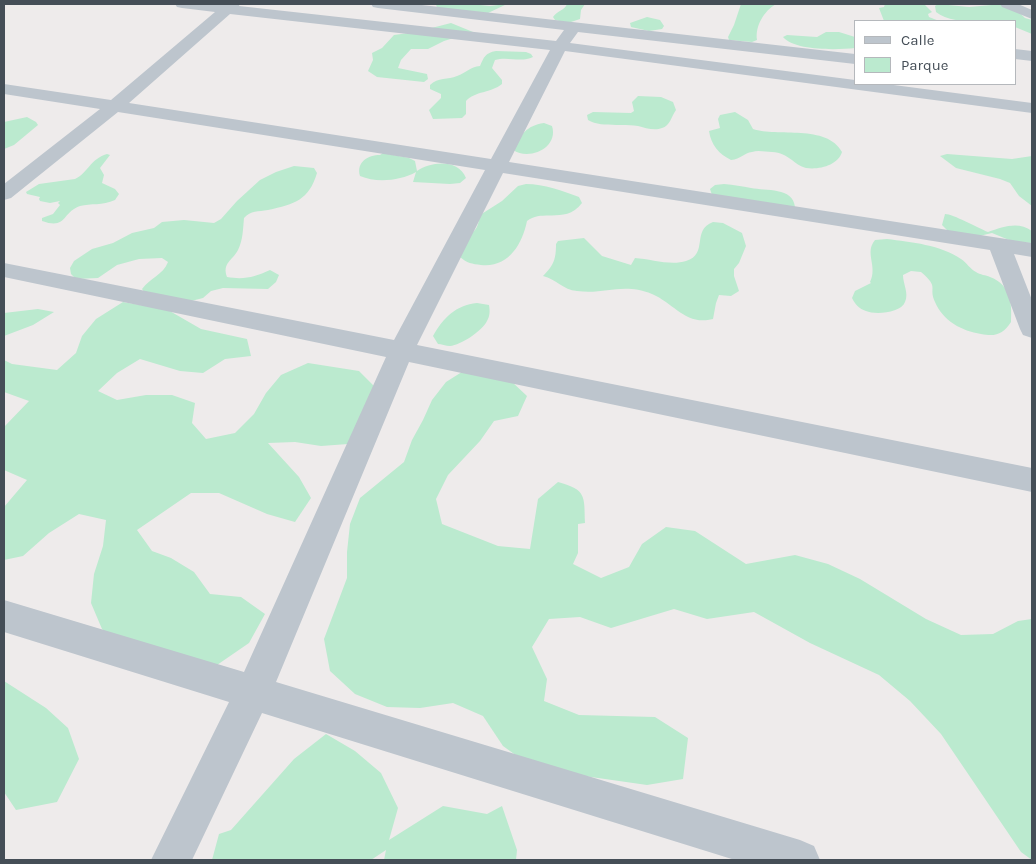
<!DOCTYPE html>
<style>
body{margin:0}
#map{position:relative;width:1036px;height:864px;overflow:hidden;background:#eeebeb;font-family:Karla,sans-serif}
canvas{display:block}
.frame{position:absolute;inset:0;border:5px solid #454e57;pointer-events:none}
.legend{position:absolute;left:854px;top:20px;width:162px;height:65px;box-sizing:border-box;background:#fff;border:1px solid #b5b8bc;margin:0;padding:6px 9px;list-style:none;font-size:15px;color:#454e57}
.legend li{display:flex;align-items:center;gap:10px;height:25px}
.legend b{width:25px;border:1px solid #b5b8bc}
</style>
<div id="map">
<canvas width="1036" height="864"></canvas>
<div class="frame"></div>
<ul class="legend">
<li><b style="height:6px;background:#bdc5cd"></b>Calle</li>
<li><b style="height:14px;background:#bbeacf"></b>Parque</li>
</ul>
</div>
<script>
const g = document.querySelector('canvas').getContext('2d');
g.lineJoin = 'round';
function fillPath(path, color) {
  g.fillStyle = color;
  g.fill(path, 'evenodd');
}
fillPath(new Path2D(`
 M 436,4 L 470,4 L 490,6 L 507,4 L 488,13 L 437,8 Z
 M 567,4 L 585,4 L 581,10 L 580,19 L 568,23 L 555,20 L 553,17 C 557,11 565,10 567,4 Z
 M 741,4 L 776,4 C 764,11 755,26 757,40 L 752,42 L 729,40 L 728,37 L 734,25 Z
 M 885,4 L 924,4 L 932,12 L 928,14 L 929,17 L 939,21 L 884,21 L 879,8 L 884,7 Z
 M 938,4 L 969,7 L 1003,4 L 1012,6 L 1025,18 L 1032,20 L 1032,34 L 1015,27 L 1015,21 C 993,21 953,26 936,12 L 935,6 Z
 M 647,17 L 660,20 L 664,26 L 662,29 L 649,31 L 631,27 L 630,23 Z
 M 451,23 L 473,32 L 444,41 L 428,49 L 411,49 L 401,60 L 398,68 L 427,74 L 428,79 L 424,82 L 377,77 L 368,71 L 373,60 L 372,53 L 382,48 L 394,35 L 416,32 Z
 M 826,32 L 839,32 L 855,37 L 855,48 C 837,50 795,51 783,37 L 787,35 L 817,37 Z
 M 496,51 L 526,52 L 531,54 L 533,57 C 521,63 508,56 495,60 L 492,68 L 502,80 L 502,84 C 491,93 475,91 466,101 L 466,114 L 462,118 L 433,119 L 429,110 L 441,98 L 441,94 L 430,89 L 430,85 C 438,77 448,80 457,76 C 466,73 470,67 480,66 C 484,57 485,53 496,51 Z
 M 638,96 L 661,97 L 673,102 L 676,110 C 671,117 670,126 662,128 C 655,131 645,128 638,126 C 623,123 601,128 588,120 L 587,115 L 593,112 L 631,113 L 634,111 L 632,102 Z
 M 735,112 L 748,120 L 753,129 C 777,137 827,124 842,152 C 838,165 820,170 806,168 C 794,165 789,153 772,152 C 766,152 758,150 752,152 C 744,153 741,159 731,160 C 719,154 711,145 709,131 L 720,128 L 718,119 L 720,115 Z
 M 27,117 L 36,122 L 38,125 L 14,145 L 4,149 L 4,122 Z
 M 544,123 L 552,126 C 559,148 529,161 513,150 C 521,134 526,126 544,123 Z
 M 383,153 L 409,158 L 415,161 L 417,171 C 432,161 458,159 466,178 L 460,183 L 450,184 L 413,182 L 416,172 C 400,181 376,183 360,176 C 356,162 368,155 380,155 Z
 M 107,154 L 110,155 L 100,168 L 104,175 L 102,183 L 115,189 L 119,194 L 115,200 C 102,206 91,203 80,206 C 62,212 67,230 42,221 L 42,218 L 53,214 L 60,205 L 58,203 L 60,201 L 50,203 L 40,201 L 39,199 L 40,197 L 27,194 L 26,192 L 39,184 L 75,179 C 88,173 90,159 107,154 Z
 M 947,154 L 1012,159 L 1032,156 L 1032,206 L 1019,196 L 1010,183 L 1000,179 L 956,168 L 940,156 Z
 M 294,166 L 314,168 L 317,173 C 309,200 295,204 268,210 C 258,212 251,210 244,218 C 243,229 243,240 238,250 C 232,261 222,263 227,277 C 244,280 255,277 270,270 L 279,275 L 276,282 L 268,289 L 223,288 L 211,291 L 203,298 L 191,301 L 147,296 L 142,289 C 150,278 163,275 168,262 L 162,258 L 139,259 L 117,265 L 98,278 L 76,279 L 71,274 L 70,268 L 74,261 L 92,249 L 113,243 L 132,233 L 154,228 L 162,222 L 184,220 L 214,223 L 221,219 L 237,201 L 260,180 L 276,172 Z
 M 526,184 C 544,184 563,191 579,197 L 582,203 C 565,225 543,208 527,221 C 522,245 508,268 481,265 C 472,264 467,263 460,257 L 466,237 C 477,231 478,226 480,215 L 502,201 L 518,186 Z
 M 724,184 C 734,185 742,186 751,188 C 766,191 793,187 795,207 L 712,195 L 710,189 L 715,185 Z
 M 945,214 C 953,214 978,228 988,232 C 1003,227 1018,221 1032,231 L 1032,243 L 1014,242 L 992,233 L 975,237 L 954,237 L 942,225 Z
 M 713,222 L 723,223 L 742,233 L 746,246 L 739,263 L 734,269 L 734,276 L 739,291 L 731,296 L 719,295 L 716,303 L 713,319 C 686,326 675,304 652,294 C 622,282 605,295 577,291 C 563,290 556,279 543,276 C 554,265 556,259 556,244 L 558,241 L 584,238 L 602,256 L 631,265 L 635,258 C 651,259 671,266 686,261 C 709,254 691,230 713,222 Z
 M 887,239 C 911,242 941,245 961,259 C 967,263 970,269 976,272 C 980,275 986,275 990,277 C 1011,285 1012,303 1011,322 C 1003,334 996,337 981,334 C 962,331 943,321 935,302 C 928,287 940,288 921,272 L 911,271 L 903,275 C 903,284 909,293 905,302 C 901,313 875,315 866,311 C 859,309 855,304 852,298 L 855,291 L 871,283 L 870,282 C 878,266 864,253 875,240 Z
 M 123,302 L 168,310 L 201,329 L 247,339 L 251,356 L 225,359 L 203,373 L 180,371 L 140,359 L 117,373 L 98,391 L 117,400 L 146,395 L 172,395 L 195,403 L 192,423 L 206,439 L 235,433 L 254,414 L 266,393 L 281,375 L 308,363 L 359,371 L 374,386 L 348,444 L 321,446 L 295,442 L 268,443 L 299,477 L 311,498 L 295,522 L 267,514 L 219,493 L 191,493 L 137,530 L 152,551 L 171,558 L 194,572 L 210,594 L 241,597 L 265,614 L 249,643 L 217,665 L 123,650 L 102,629 L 91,603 L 94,574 L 103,546 L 106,520 L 79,514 L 49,533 L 23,556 L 4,560 L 4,507 L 27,480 L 4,470 L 4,427 L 29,401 L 4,392 L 4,360 L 12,364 L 57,370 L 76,353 L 82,336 L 96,319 Z
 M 477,303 L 489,305 C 490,311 490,316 487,321 C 482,331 461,345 450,346 C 446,346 441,344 438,344 L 433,336 C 443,318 456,305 477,303 Z
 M 38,309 L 54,312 L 33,325 L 4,336 L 4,313 Z
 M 465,370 L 511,381 L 527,396 L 518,416 L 494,421 L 480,441 L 448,475 L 436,499 L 442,524 L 498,546 L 530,549 L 538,499 L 558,482 C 587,490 584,496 585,523 L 578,524 L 578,553 L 573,564 L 601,578 L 629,567 L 642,544 L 666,527 L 695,531 L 746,564 L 795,555 L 828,564 L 860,579 L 926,619 L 961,635 L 993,634 L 1018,621 L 1032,619 L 1032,860 L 1021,852 L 941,734 L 910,701 L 879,675 L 810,643 L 754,612 L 707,619 L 674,609 L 611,628 L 580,617 L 549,619 L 532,647 L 547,679 L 544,701 L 579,715 L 655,717 L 688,738 L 683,779 L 647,785 L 535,769 L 503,746 L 483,716 L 453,703 L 420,708 L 387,707 L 355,694 L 330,671 L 324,639 L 347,578 L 347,552 L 350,524 L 360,498 L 404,462 L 412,440 L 423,420 L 432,400 L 446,382 Z
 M 4,681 L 46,708 L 68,728 L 79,759 L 57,802 L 16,810 L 4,792 Z
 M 326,734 L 355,751 L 381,773 L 398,808 L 389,840 L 443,806 L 487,814 L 502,806 L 517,850 L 516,860 L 384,860 L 386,850 L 371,860 L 212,860 L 219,834 L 231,830 L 294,759 Z`), '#bbeacf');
fillPath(new Path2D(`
 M 175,4 L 240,4 L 239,6 L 556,41 L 564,30 L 378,8 L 373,7 L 371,4 L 413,4 L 855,54 L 855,64 L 578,32 L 570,43 L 855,80 L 855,84 L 886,84 L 1032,103 L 1032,113 L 565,51 L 509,162 L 1032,243 L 1032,257 L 1014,254 L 1032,300 L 1032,338 L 1023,335 L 1020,329 L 990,250 L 503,173 L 417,345 L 1032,468 L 1032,492 L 409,362 L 276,682 L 800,840 L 814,846 L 820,860 L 735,860 L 262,713 L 192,860 L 151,860 L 229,702 L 4,632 L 4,600 L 244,672 L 386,357 L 4,277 L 4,263 L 394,340 L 485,170 L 118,112 L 11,198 L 4,200 L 4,184 L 100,109 L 4,94 L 4,84 L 111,100 L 215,12 L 182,8 L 177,7 ZM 230,14 L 550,50 L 491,159 L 129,103 Z
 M 1000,4 L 1018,4 L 1032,10 L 1032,19 L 1002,7 Z
 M 1015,49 L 1032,51 L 1032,61 L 1015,59 Z`), '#bdc5cd');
</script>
